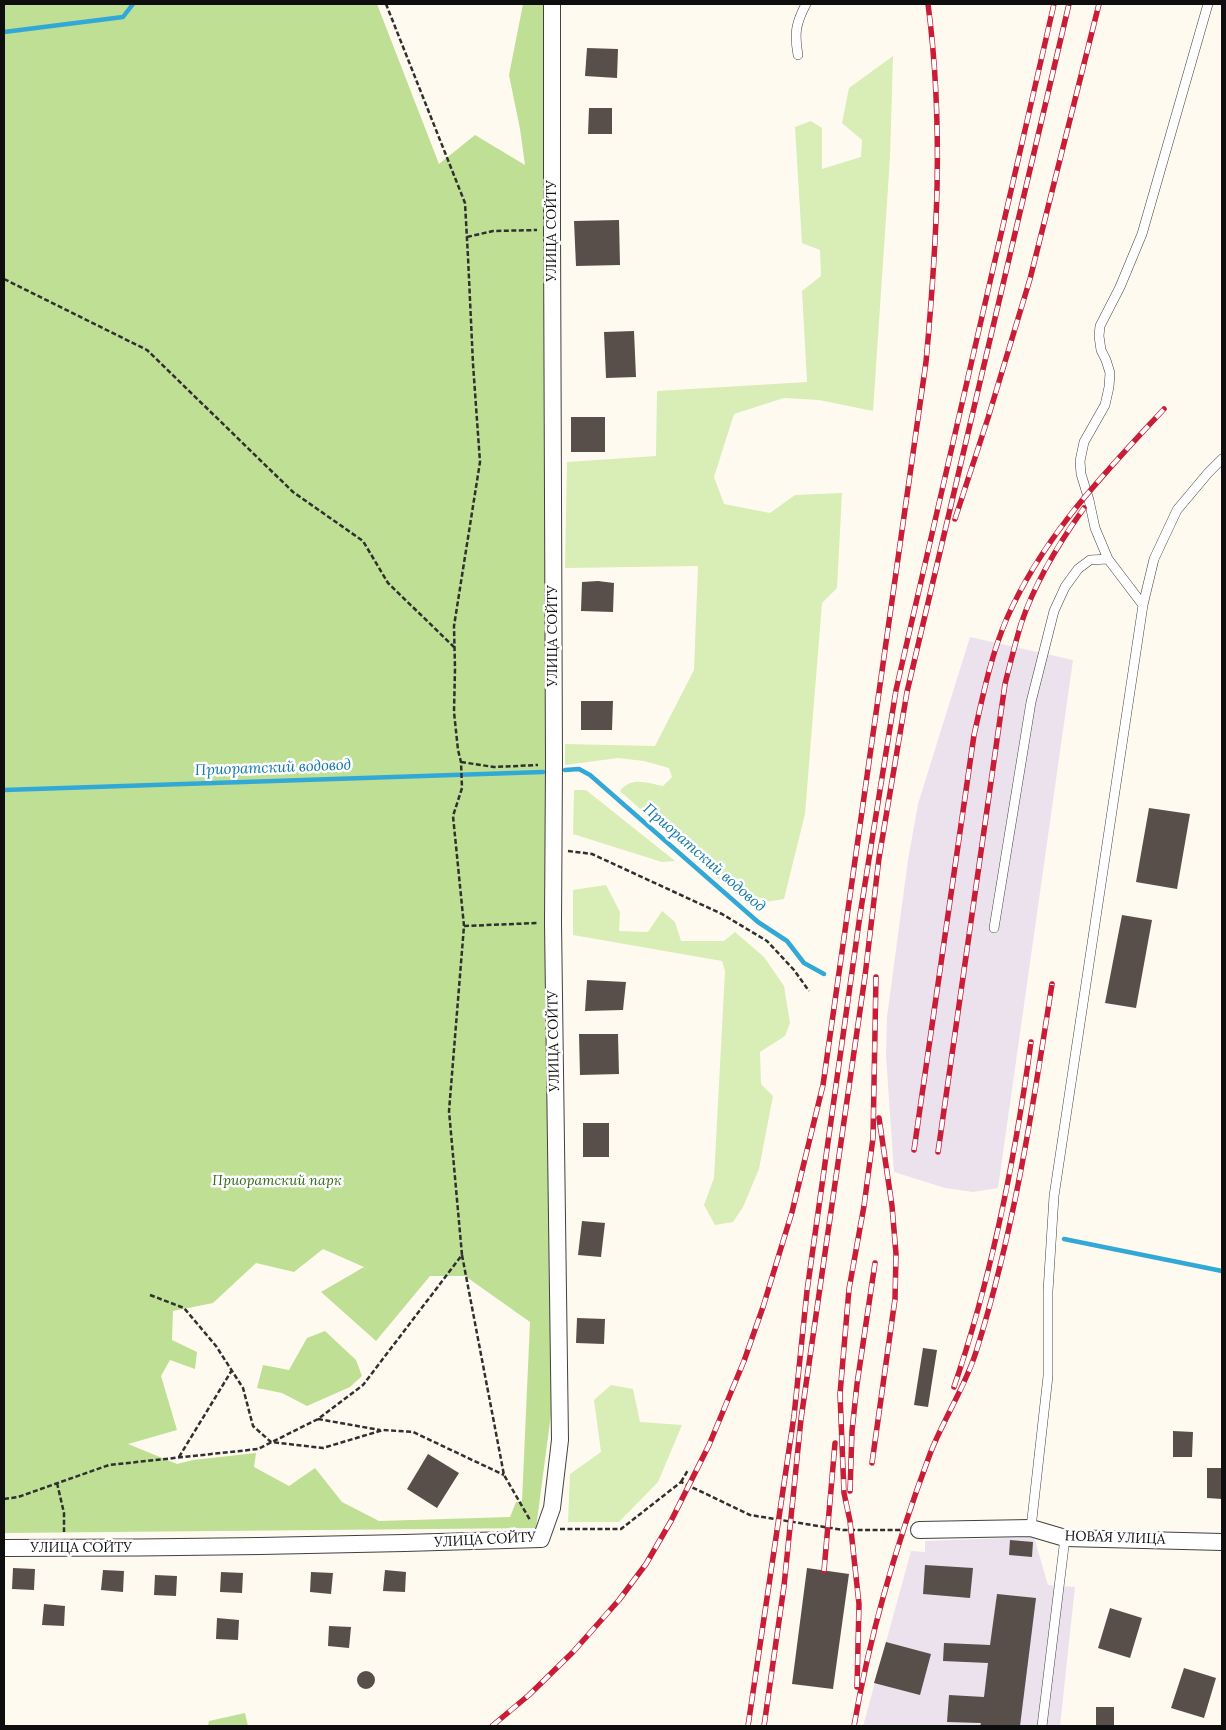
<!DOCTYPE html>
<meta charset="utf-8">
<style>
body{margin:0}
#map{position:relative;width:1226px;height:1730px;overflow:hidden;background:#fffaf0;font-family:Lora,serif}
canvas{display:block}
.frame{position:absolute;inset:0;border:5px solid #0e0e0e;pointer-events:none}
</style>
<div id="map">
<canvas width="1226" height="1730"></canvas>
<div class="frame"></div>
</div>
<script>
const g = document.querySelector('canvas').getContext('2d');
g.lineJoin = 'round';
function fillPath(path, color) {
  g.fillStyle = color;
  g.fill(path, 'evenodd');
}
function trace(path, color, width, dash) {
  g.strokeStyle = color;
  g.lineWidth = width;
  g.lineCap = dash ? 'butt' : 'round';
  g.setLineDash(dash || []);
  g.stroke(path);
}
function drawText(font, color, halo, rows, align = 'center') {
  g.font = font + ' Lora,serif';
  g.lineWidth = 5;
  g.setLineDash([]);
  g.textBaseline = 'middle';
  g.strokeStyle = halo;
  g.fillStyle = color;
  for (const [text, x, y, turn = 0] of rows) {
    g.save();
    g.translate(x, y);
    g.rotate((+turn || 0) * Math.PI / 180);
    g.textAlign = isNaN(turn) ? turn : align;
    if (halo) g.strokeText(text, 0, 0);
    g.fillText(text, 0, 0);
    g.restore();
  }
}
fillPath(new Path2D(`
 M 970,637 L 1073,660 L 998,1188 L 973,1192 L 945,1188 L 894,1172 L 886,1056 L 887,1017 L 908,860 L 918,804 Z
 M 1034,1537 L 1048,1585 L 1075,1587 L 1060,1726 L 863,1726 L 911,1551 L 925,1552 L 925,1541 Z`), '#ebe2ee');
fillPath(new Path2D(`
 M 893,56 L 890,158 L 873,411 L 819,400 L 784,398 L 734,414 L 714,477 L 724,504 L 770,513 L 795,495 L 842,493 L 837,588 L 822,603 L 805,814 L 784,899 L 748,905 L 620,791 C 631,776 648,783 663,786 L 672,777 L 669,768 L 644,761 L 618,758 L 565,765 L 565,744 L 655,746 L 694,670 L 698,566 L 565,568 L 567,462 L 656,456 L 657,391 L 807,382 L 802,291 L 821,276 L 820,250 L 802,243 L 795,127 L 811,121 L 822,128 L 822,169 L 861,157 L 862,140 L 842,123 L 849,88 Z
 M 574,790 L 586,790 L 675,861 L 662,862 L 573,834 Z
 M 606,885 L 620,912 L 619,931 L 648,932 L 662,911 L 675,922 L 681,941 L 724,941 L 735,932 L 764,957 L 784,986 L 790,1023 L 785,1036 L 760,1052 L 761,1084 L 773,1096 L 759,1169 L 743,1207 L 733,1222 L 715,1225 L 704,1205 L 714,1178 L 725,971 L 722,961 L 573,935 L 573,890 Z
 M 611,1385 L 633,1389 L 640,1422 L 682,1425 L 658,1482 L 619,1522 L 568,1522 L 570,1474 L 601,1452 L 594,1400 Z`), '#d9edb6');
fillPath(new Path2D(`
 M 4,4 L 377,4 L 439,164 L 475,135 L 525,165 L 520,129 L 509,75 L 523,4 L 543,4 L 546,723 L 551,1414 L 536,1528 L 4,1533 ZM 323,1249 L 364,1267 L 321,1292 L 376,1341 L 430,1276 L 465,1276 L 530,1322 L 522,1501 L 516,1502 L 510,1517 L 379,1521 L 342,1502 L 315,1468 L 289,1486 L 254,1467 L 256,1453 L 193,1460 L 177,1464 L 128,1444 L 177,1430 L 161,1376 L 170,1360 L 195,1369 L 197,1352 L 172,1340 L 173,1311 L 213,1303 L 256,1263 L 294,1272 Z
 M 325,1331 L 356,1360 L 362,1376 L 350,1387 L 307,1406 L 282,1393 L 257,1388 L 263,1365 L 289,1370 L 307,1338 Z
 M 245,1713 L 248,1726 L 208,1726 L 209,1721 Z`), '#bedf94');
trace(new Path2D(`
 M 4,32 L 123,17 L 133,4
 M 565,770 L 579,769 L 590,775 L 758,922 L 787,941 L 804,963 L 824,974
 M 4,790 L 543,772
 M 1064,1239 L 1222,1271`), '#32a8d7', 4.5);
fillPath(new Path2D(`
 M 587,48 L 618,49 L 617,78 L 585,76 Z
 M 589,108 L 612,108 L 612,134 L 588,134 Z
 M 619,220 L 620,265 L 576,266 L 574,221 Z
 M 634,331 L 636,377 L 606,378 L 604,332 Z
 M 571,417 L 605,417 L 605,452 L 571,452 Z
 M 598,581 L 614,583 L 613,612 L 581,611 L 582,582 Z
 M 581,701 L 613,701 L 612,730 L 581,730 Z
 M 1149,808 L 1190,814 L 1177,889 L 1136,882 Z
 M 1122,915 L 1152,920 L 1136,1008 L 1105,1003 Z
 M 587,980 L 626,982 L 623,1010 L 585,1011 Z
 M 579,1034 L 618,1034 L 619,1074 L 580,1075 Z
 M 583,1123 L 609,1123 L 609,1157 L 583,1157 Z
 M 582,1221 L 605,1223 L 601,1257 L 578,1255 Z
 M 577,1318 L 605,1319 L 604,1344 L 576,1343 Z
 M 923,1348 L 937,1350 L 928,1407 L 914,1405 Z
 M 1173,1431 L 1193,1432 L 1192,1457 L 1173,1457 Z
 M 428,1454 L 459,1473 L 437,1508 L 407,1489 Z
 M 1207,1468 L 1222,1468 L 1222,1499 L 1207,1498 Z
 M 1010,1540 L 1033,1542 L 1032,1557 L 1009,1555 Z
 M 925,1565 L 973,1568 L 970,1598 L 923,1594 Z
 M 13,1568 L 35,1569 L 34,1590 L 12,1589 Z
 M 807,1568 L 849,1574 L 833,1689 L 792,1684 Z
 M 103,1570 L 124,1571 L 123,1592 L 101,1590 Z
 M 385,1570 L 406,1572 L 405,1592 L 383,1591 Z
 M 221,1572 L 243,1573 L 242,1593 L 220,1592 Z
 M 311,1572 L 333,1573 L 331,1594 L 310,1592 Z
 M 155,1575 L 177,1576 L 176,1596 L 154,1595 Z
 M 997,1594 L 1036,1598 L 1020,1726 L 980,1726 L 981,1723 L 947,1722 L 949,1695 L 984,1697 L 988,1663 L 943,1661 L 944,1643 L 990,1645 Z
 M 44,1604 L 65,1606 L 64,1626 L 42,1625 Z
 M 1110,1608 L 1142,1618 L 1130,1658 L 1098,1648 Z
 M 217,1618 L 239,1620 L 238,1640 L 216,1639 Z
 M 329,1626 L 351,1627 L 349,1648 L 328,1646 Z
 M 886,1642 L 931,1654 L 920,1695 L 874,1683 Z
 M 1184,1668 L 1216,1678 L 1204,1718 L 1171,1708 Z
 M357 1680a9 9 0 1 1 18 0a9 9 0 1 1-18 0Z
 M 1096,1707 L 1114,1707 L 1114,1726 L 1096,1726 Z`), '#584e4a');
const service = new Path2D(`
 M 798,55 C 794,33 796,23 806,4
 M 1143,605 L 1108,559 L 1095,528 L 1089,500 L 1081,474 L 1080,461 L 1084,442 L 1105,405 L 1109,387 L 1110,373 L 1106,360 L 1101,350 L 1099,336 L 1100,326 L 1120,287 L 1142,234 L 1208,4
 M 994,928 L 1031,702 L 1054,611 L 1065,587 L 1078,569 L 1090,560 L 1108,559
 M 1031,1528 L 1048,1376 L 1048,1291 L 1054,1196 L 1143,605 L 1154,559 L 1177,510 L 1208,473 L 1222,459
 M 1042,1726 L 1065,1538`);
const minor = new Path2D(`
 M 919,1530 L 1031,1528 L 1065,1538 L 1222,1542
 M 4,1548 C 183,1548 362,1545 541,1539 L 552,1508 L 560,1440 L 553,923 L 554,764 L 552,230 L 552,4`);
trace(service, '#414141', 10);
trace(minor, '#414141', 18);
trace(new Path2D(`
 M 467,237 L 493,231 L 537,230
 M 4,279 L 147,350 L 293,492 L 363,541 L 388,583 L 454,647
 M 461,762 L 494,767 L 538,765
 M 568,851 L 592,854 L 722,914 L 767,941 L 794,970 L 809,991
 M 464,926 L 537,923
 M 462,1255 L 504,1475 L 530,1520
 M 150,1295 L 184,1308 L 216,1346 L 243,1388 L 253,1426 L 271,1442 L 323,1448 L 383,1430 L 413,1432 L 504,1475
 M 318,1419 L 380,1430
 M 179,1457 L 232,1370
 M 681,1482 L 688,1470
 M 57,1483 L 64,1513 L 64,1532
 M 4,1499 L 18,1497 L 109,1465 L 258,1449 L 318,1419 L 363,1385 L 462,1255 L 449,1111 L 464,926 L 453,816 L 462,788 L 461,762 L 458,750 L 454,712 L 455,669 L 454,626 L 480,462 L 473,364 L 468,257 L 465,203 L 386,4
 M 560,1529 L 621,1529 L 681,1482 L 750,1515 L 843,1530 L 905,1530`), '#303030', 2.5, [5, 2.5]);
trace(service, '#fff', 9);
trace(minor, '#fff', 16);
const rail = new Path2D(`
 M 955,519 L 988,418 L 1030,279 L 1099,4
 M 914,1150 L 974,735 C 983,695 991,655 1007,618 C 1044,535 1103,475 1164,409
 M 938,1152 L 1005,684 C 1010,664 1015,644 1021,624 C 1035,582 1059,543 1084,508
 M 954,1387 C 992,1276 1015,1159 1031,1042
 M 872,1463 L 895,1299 L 896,1254 L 892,1206 L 879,1118
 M 850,1491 L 852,1431 L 857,1384 L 875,1263
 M 824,1571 L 835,1443
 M 857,1687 L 859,1604 L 850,1521 L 844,1493 L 840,1394 L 849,1289 L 864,1206 L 873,1138 L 876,977
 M 492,1726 L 529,1695 L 573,1652 L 619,1600 L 646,1564 L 671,1521 L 709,1445 L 744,1361 L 763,1307 L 792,1212 L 823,1085 L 926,362 C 937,242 944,125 928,4
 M 748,1726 L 794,1416 L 807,1291 L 860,915 L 896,690 L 1054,4
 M 764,1726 L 784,1586 L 801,1419 L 865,976 L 879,858 L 907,692 L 1069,4
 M 854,1726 C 870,1633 897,1542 930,1454 C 943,1420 965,1387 976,1352 C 1014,1232 1033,1107 1052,984`);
trace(rail, '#c91c37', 5.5);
trace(rail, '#fff', 4, [11]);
drawText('14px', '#0e0e0e', '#fff', [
 ["УЛИЦА СОЙТУ",552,231,-90],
 ["УЛИЦА СОЙТУ",553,636,-90],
 ["УЛИЦА СОЙТУ",554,1041,-91],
 ["НОВАЯ УЛИЦА",1115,1538,2],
 ["УЛИЦА СОЙТУ",485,1540,-3],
 ["УЛИЦА СОЙТУ",81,1548]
]);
drawText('italic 14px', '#346c19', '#fff', [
 ["Приоратский парк",277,1181]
]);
drawText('italic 15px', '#0e77aa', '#fff', [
 ["Приоратский водовод",273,768,-2],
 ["Приоратский водовод",704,858,41]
]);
</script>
